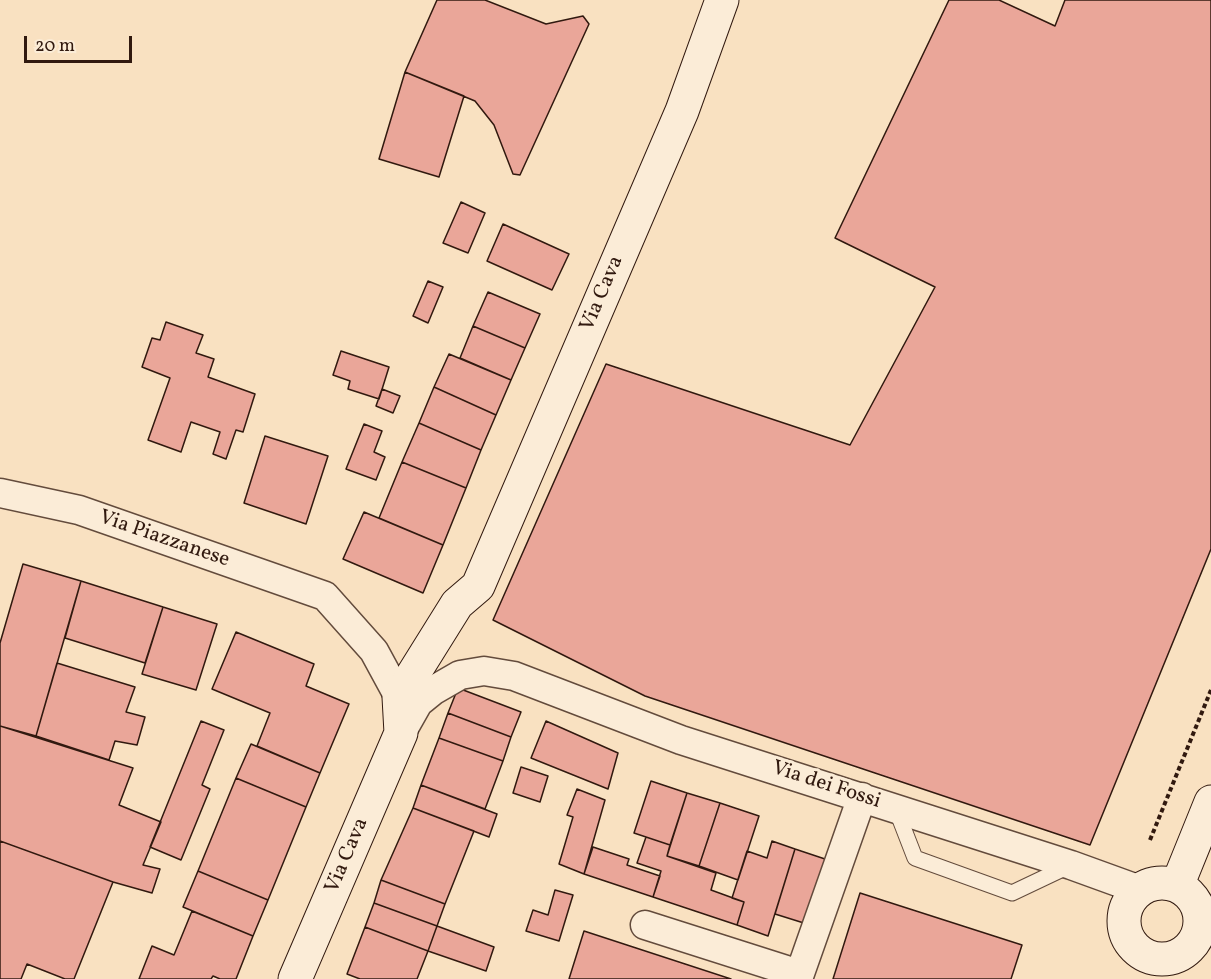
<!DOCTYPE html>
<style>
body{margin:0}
#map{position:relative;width:1211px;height:979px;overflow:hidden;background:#f9e1c1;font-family:Vollkorn,serif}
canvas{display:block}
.scale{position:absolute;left:24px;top:36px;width:108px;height:27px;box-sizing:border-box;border:3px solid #31190f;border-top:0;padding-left:8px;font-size:18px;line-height:21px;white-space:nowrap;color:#31190f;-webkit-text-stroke:4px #fbecd7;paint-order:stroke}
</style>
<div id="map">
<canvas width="1211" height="979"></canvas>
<div class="scale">20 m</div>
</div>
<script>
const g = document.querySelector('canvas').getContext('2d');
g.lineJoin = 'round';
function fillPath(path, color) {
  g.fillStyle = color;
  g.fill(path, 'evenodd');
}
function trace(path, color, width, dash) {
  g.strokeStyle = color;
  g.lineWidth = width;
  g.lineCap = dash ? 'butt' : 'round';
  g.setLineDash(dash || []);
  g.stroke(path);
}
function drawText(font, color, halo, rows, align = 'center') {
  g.font = font + ' Vollkorn,serif';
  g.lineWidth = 6;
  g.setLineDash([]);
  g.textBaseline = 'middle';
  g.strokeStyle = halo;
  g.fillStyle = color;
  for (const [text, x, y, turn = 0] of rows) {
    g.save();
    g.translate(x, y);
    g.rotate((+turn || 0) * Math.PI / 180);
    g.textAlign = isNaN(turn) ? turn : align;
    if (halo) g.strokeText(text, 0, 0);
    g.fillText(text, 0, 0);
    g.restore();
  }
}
const building = new Path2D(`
 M 437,0 L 485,0 L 546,24 L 583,16 L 589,24 L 520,175 L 513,174 L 494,125 L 475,101 L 405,72 Z
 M 949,0 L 999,0 L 1055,26 L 1065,0 L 1211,0 L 1211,549 L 1090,845 L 645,696 L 493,620 L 606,364 L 850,445 L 935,287 L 835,238 Z
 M 405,72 L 464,96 L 439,177 L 379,159 Z
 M 461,202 L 485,213 L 468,253 L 443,243 Z
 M 503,224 L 569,254 L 552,290 L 487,261 Z
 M 428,281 L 443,287 L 428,323 L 413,316 Z
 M 488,292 L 540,314 L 525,348 L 473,326 Z
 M 166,322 L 203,335 L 196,353 L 214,359 L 208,377 L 255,394 L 243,432 L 236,430 L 226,459 L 213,454 L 220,432 L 191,422 L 181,452 L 148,440 L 170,378 L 142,367 L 152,338 L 160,340 Z
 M 473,326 L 525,348 L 511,380 L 460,358 Z
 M 341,351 L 389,367 L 379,399 L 348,389 L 350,381 L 333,375 Z
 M 449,354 L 511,380 L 496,415 L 434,387 Z
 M 434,387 L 496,415 L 481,450 L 419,423 Z
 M 382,389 L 400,396 L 393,413 L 376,406 Z
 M 419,423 L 481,450 L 466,488 L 402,462 Z
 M 364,424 L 382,431 L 374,452 L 385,457 L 376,480 L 346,469 Z
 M 265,436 L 328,456 L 306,524 L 244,503 Z
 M 402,462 L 466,488 L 443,545 L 379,518 Z
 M 364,512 L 443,545 L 423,593 L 343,559 Z
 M 23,564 L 81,581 L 36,736 L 0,726 L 0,643 Z
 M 81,581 L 163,607 L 145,663 L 65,638 Z
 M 163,607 L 217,624 L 196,690 L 142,674 Z
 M 236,632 L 314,664 L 306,686 L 349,704 L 320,773 L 257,746 L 270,713 L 212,689 Z
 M 57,663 L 135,687 L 126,712 L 145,717 L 137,745 L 115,741 L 109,760 L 36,736 Z
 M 458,688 L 521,712 L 511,737 L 448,713 Z
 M 448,713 L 511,737 L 503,761 L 439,738 Z
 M 201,721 L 224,730 L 202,785 L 210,789 L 181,860 L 150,847 Z
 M 546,721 L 618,753 L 608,789 L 531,758 Z
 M 0,726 L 133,768 L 119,805 L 161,822 L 143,865 L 160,869 L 152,893 L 113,882 L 0,841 Z
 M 439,738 L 503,761 L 485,809 L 421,785 Z
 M 251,744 L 320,773 L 306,807 L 236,778 Z
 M 521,767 L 548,776 L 540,802 L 513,793 Z
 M 236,778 L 306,807 L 268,900 L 198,871 Z
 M 651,781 L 687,793 L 670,845 L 634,833 Z
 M 421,785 L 497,814 L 489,837 L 413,808 Z
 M 577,789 L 605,800 L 584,874 L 559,864 L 573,817 L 567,815 Z
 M 687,793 L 720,803 L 699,866 L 667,856 Z
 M 720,803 L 759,816 L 738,880 L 699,866 Z
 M 413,808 L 474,831 L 445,904 L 381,880 Z
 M 646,837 L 670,845 L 667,856 L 716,873 L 711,890 L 744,902 L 737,925 L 653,897 L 661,871 L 637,863 Z
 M 0,841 L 113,882 L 74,979 L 65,979 L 27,964 L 21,979 L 0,979 Z
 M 772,841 L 795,849 L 768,936 L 737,925 L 744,902 L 732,898 L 747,851 L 767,858 Z
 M 593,847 L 629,859 L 627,865 L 660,876 L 653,897 L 584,874 Z
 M 795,849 L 828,860 L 807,924 L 775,914 Z
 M 198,871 L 268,900 L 253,936 L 183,907 Z
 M 381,880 L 445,904 L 437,926 L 374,903 Z
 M 555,890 L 573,895 L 559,941 L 526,931 L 533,910 L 548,915 Z
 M 860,893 L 1022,945 L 1011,979 L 833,979 Z
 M 374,903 L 437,926 L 428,951 L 365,927 Z
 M 192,911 L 253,936 L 236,979 L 220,979 L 213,976 L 211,979 L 139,979 L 152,946 L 174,955 Z
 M 437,926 L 494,947 L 486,971 L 428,951 Z
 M 365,927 L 428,951 L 417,979 L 360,979 L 347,974 Z
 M 584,931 L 731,979 L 569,979 Z`);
fillPath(building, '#eaa699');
trace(building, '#31190f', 1.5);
const lane = new Path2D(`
 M 896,809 L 915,858 L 1012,893 L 1071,865`);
const street = new Path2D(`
 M 0,493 L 79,510 L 325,596 L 374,651 L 399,697
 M 401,733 L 418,703 L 434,690 L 460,675 L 484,671 L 514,676 L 681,740 L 1071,865 L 1140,890
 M 645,925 L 799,974
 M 1199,930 L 1211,931
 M 798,979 L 862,797`);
const secondary = new Path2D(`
 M1124 921a38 38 0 1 1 76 0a38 38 0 1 1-76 0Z
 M 1177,886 L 1211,802
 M 295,979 L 401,733 L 399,697 L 457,604 L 478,586 L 682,111 L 722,0`);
trace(lane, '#634b3c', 17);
trace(street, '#634b3c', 31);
trace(secondary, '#31190f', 35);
trace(new Path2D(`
 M 1150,840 L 1211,690`), '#31190f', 4, [4.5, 3]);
trace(lane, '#fbecd7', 15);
trace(street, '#fbecd7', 28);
trace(secondary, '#fbecd7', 33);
drawText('21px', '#31190f', '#fbecd7', [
 ["Via Cava",603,294,-67],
 ["Via Piazzanese",164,540,19],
 ["Via dei Fossi",826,786,18],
 ["Via Cava",348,856,-67]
]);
</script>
